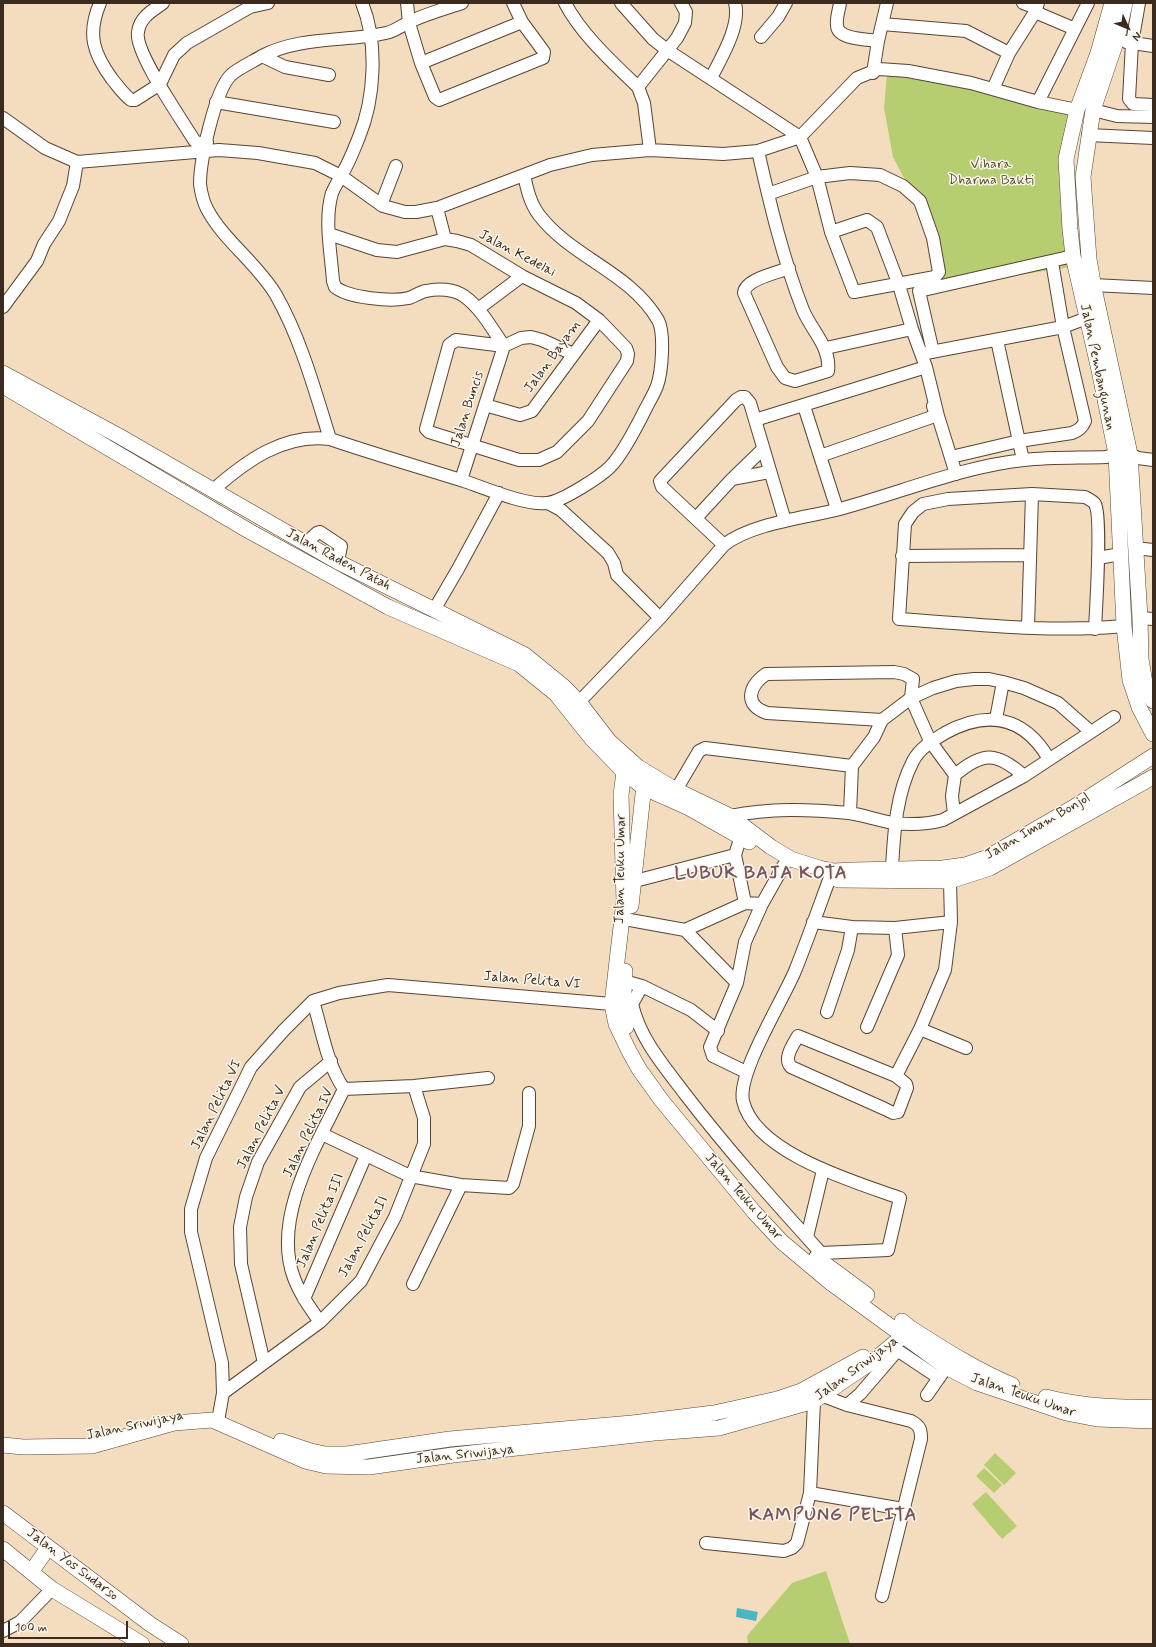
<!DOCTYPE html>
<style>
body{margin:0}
#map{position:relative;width:1156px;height:1647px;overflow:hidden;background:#f3ddbe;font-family:Mynerve,sans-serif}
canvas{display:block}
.frame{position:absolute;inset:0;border:4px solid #3b2a1e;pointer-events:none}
.north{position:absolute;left:1108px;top:8px;width:40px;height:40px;-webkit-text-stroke:3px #fbf7ec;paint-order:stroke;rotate:134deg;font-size:11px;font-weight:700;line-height:16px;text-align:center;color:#3b2a1e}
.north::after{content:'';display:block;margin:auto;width:14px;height:18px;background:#3b2a1e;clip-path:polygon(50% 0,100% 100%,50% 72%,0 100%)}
.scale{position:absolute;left:8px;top:1621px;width:120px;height:18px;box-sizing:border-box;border:2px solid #3b2a1e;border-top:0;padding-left:5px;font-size:12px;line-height:14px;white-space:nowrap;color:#3b2a1e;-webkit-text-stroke:3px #fbf7ec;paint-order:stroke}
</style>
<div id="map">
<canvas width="1156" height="1647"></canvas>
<div class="frame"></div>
<div class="north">N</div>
<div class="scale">100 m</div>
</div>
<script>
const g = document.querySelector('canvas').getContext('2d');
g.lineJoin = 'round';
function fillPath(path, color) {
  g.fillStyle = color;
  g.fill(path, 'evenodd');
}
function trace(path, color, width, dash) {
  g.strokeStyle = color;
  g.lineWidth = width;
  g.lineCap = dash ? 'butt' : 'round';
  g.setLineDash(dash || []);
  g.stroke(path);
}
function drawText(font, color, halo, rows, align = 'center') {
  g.font = font + ' Mynerve,sans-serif';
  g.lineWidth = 3;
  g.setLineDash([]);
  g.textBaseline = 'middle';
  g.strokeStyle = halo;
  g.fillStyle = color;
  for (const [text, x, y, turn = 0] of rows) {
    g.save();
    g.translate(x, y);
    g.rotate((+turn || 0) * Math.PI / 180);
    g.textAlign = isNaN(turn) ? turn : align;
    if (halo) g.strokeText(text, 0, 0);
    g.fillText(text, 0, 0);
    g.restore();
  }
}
fillPath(new Path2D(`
 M 887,74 L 972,89 L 1071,113 L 1066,159 L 1071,267 L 950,285 L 936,278 L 921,201 L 904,178 L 893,157 L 884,108 Z
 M 995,1453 L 1016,1473 L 1004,1485 L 984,1465 Z
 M 984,1468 L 1002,1485 L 994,1493 L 976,1476 Z
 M 986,1492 L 1017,1526 L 1002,1539 L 972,1504 Z
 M 826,1571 L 850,1644 L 748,1644 L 747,1636 L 792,1583 Z`), '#b7cd71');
fillPath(new Path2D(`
 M 737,1608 L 758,1612 L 756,1621 L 736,1617 Z`), '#49b7c2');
const minor = new Path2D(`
 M 100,3 C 87,34 93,53 112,79 C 118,86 123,94 131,100 L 135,100 L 160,84
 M 163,3 C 152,11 140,17 138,32 C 134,52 182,120 194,140 L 197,143 L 207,142
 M 362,3 C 378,42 375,98 359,137 C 354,149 349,163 342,174 C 339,180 335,186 332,193 C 324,220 331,253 333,281 L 335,287 C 349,298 391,302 409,298 C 415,296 420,292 426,291 C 438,288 454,289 464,296 C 481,308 492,329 504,346 L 461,480
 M 407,3 L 409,23 L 421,63 L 435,97 L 439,100 L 543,58 L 544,52 L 522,22 L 513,3
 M 565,3 C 581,34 613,63 638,87
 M 621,3 L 653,39 L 667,50 L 800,137 L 817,177 L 831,232 L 854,292 L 935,277 L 939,272 L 933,238 L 920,201 L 903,186 L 880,175 L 850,173 L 817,177 L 768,194
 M 840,3 C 839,10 836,18 837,25 C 837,40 867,39 878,41
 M 1023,3 L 1036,8
 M 1139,3 L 1132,43 L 1129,99 L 1133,104 L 1153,105
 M 1035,12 L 1075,29
 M 882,24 L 966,31 L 1009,53
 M 761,37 L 778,17 L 786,3
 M 1126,42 L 1153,46
 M 262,56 L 285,67 L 329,75
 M 421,63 L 522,22
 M 873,73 L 878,41 L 887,3
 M 711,78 C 721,58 741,26 735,3
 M 160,84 L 174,55 L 187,43 L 250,7 L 268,3
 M 993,89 L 1009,53 L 1035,12 L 1038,3
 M 216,102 L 334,122
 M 1038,102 L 1088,3
 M 1093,110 L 1117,116 L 1153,117
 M 3,118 L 45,148 L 77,162 L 219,150 L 258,153 L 315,163 L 341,176 L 383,206 L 405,212 L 416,212 L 437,208 L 550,165 L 592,155 L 650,150 L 723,154 L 758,151 L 800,137 L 857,78 L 879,69 L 908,71 L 971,83 L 1038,102 L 1077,110
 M 1088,135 L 1153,138
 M 650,150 L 644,103 L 638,87 L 677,38 L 685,23 L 686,12 L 681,3
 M 758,151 C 770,204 783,259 803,310 C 811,330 831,347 828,371 L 795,381 L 785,378 L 777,367 L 744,293 C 745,279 777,273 789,268
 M 381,205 L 396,166
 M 437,208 L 445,239
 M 831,232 L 867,220 L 877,227 L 899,285 L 912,329 L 926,367 L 938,416 L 956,474
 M 329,234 L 377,250 L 397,252 L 445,239 L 457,241 L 471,245 L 522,276 L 576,303 L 599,320 L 626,348 L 628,354 L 627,361 L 588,421 L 557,452 L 539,460 L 519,460 L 429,432 L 426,429 L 449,345 L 456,340 L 504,346 L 521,338 L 531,337 L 542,340 L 573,354
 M 1093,285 L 1153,288
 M 3,307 L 37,261 L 44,244 L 59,221 L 73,186 L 77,162
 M 478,309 L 522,276
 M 997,340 L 1023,460
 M 826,348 L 912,329
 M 933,352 L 919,291 L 1073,256
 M 926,353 L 1063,327 L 1087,318
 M 485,405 L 520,415 L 532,411 L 599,320
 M 804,406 L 837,509
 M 755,420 L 926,367
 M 330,439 C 315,391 301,339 276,295 C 257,263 224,241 207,209 C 203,201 201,192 200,184 C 200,161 215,90 231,75 C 237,69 254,61 262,56 C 300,36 345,42 386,33 C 395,31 401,26 409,22 C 426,14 444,9 462,3
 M 1130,454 L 1138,458 L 1153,460
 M 820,456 L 932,417 L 935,413 L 933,406
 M 951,457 L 1019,441 L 1072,433 C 1079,430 1082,428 1085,421 L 1063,327 L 1052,262
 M 732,479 L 769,472
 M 213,490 C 246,461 284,433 330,439 C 374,454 419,467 464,481 C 484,488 527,506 547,503 C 561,502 600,477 610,467 C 623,454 637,426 645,410 C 649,402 654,394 657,386 C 662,372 665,333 658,320 C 630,272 572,258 539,215 C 530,203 527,189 524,175
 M 548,503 L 561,510 L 608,553 L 614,563 L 617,575 L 660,618
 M 696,518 L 732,479 L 763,449
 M 306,543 L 317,533 L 320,532 L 341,546 L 338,562
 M 724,545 L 662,487 L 660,481 L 736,400 L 741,397 L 745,397 L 750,403 L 785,521
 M 1135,548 L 1153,550
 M 902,556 L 1030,555
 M 1098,558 L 1121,554
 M 434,610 L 458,569 L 499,493
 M 1140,618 L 1153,619
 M 1028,627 L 1032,494
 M 1095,629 C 1096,609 1102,516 1095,504 C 1093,501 1089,499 1085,497 L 1032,494 L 948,499 L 923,504 L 913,512 L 905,524 L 899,619 C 973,624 1049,633 1124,626
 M 579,702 L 660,618 L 724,545 C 750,524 803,518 836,510 C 898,494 959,467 1024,460 C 1051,457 1079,458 1106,457 L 1116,454
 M 996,719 L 1003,682
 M 882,720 L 767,713 C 743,705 749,686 766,674 L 894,672 L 904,674 L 913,679 L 911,698 L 930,741 L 955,775
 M 676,790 L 699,751 L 705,748 L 852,766
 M 850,813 L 852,766 L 874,737 L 882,720 L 911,698 L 933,688 L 956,681 L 974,679 L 989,679 L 1003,682 L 1024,688 L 1058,703 L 1090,731
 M 954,814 L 952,796 L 955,775 C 983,751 997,752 1024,776
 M 730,816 C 771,808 807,809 849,813 C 864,815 879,821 894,823 C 910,825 928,824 943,820 L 1024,776 L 1114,717
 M 741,836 L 735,855 L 745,903
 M 892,868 C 894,832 896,794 913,761 C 920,748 932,741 945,733 C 987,710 1024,716 1049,759
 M 635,881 L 735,855
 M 630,920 L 685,930 L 745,903 L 762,904
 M 813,922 L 852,927 L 895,928 L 951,922
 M 685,930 L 737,983
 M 624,981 L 642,986 L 691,1010 L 718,1031
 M 642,986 L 632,1004 C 640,1039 664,1066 685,1094 C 728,1150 774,1201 821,1253
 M 313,1001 C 322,1030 327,1065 344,1089
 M 827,1012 L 848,950 L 852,927
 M 867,1027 L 898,955 L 895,928
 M 920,1029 L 966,1048
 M 798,1036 L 896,1076 L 906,1084 L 907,1088 L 898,1112 L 893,1113 L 885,1109 L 791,1067 C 783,1058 793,1045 798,1036 Z
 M 746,1072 L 713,1056 L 710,1047 L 737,983 L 745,942 L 762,904 L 784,865
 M 896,1076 L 920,1029 L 945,970 L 951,922 L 950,881
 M 344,1089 L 414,1086 L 488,1078
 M 322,1134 L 410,1176 L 461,1185 L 509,1188 L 513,1184 L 529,1126 L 529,1093
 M 807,1237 L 823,1170
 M 815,1257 L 821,1253 L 888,1250 L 900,1198 C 855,1182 755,1153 743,1101 C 737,1073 783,1000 795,971 C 807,941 818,910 829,880
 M 413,1284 L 461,1185
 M 304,1299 L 366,1155
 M 320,1322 C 310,1308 300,1294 294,1278 C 271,1217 318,1143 344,1089
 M 264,1363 L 241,1264 L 240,1227 L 246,1197 L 258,1162 L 300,1087 L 331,1061
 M 223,1393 L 320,1322 L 361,1281 L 395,1217 L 424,1144 L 424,1118 L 414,1086
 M 927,1395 L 943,1372
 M 823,1396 L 847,1405 L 911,1421 C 920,1426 921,1429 921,1439 L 882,1596
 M 847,1405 L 860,1394 L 896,1352 L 900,1352 L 939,1378
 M 218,1421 L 223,1393 L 222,1363 L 191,1232 L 191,1209 L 206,1158 L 251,1067 L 284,1030 L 313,1001 L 339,993 L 388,985 L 612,1004
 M 810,1493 L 903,1509
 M 706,1543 L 784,1551 L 792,1548 L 797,1543 L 810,1493 L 814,1401
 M 3,1631 L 20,1622 L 52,1589`);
const major = new Path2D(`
 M 1112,3 L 1098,53 L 1077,110 L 1066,159 L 1070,229 L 1073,256 L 1099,370 L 1116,454 L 1124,626 L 1130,680 L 1139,707 L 1153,734
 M 1125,3 L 1117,39 L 1093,110 L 1083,177 L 1089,259 L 1094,288 L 1130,454 L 1140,618 L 1141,659 L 1145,683 L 1153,701
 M 3,373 L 119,436 L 338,562 L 525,655 L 563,686 L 579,702 L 609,741 L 638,767 L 676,790 L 730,816 L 771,847 L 791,859 L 819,868 L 834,871 L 853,870 L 943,868 L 965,865 L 988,857 L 1074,807 L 1153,756
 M 3,386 L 249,531 L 388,607 L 519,664 L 556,694 L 592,739 L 624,772 L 644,788 L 689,808 L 749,842
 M 628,766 L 624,772 L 621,795 L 624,901 L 612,1004 L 616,1024 L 629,1051 L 639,1069 L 662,1101 L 754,1212 L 782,1242 L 831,1283 L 946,1367 L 977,1383 L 1066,1413 L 1097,1419 L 1153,1421
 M 838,880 L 950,881 L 990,868 L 1153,777
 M 631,906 L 643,794 L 648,780
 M 625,971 L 623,1013 L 626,1027
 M 817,1258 L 867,1295
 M 902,1321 L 909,1327 C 942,1348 976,1370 1012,1385
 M 1046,1397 C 1080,1406 1118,1408 1153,1407
 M 281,1441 L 311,1451 L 325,1454 L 347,1454 L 450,1439 L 632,1423 L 714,1413 L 777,1399 L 801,1391 L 863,1357
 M 3,1445 L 23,1447 L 92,1446 L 174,1423 L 212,1420 L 305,1461 L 326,1466 L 369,1467 L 453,1455 L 654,1433 L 719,1428 L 814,1401 L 873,1361 L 903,1336 L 908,1328
 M 3,1513 L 150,1624 L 181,1644
 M 3,1549 L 52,1589 L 142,1644
 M 31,1572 L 48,1548`);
trace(minor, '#574536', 14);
trace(major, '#574536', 16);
trace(minor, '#fff', 12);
trace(major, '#fff', 15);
drawText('14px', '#5a5333', '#fbf7ec', [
 ["Vihara",991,165],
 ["Dharma Bakti",991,181]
]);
drawText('14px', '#3b2a1e', '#fbf7ec', [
 ["Jalan Kedelai",517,254,28],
 ["Jalan Bayam",553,357,-54],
 ["Jalan Pembangunan",1097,367,78],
 ["Jalan Buncis",468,409,-72],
 ["Jalan Raden Patah",338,560,28],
 ["Jalan Imam Bonjol",1038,827,-30],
 ["Jalan Teuku Umar",621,869,-89],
 ["Jalan Pelita VI",532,981,5],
 ["Jalan Pelita VI",217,1105,-64],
 ["Jalan Pelita V",262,1128,-63],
 ["Jalan Pelita IV",309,1133,-64],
 ["Jalan Teuku Umar",743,1197,49],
 ["Jalan Pelita III",321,1221,-67],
 ["Jalan PelitaII",364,1237,-62],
 ["Jalan Sriwijaya",857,1369,-36],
 ["Jalan Teuku Umar",1023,1396,19],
 ["Jalan Sriwijaya",135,1426,-12],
 ["Jalan Sriwijaya",465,1455,-6],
 ["Jalan Yos Sudarso",72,1565,37]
]);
g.letterSpacing = '1px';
drawText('bold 18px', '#79565f', '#fbf7ec', [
 ["LUBUK BAJA KOTA",761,874],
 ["KAMPUNG PELITA",833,1516]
]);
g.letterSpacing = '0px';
</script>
